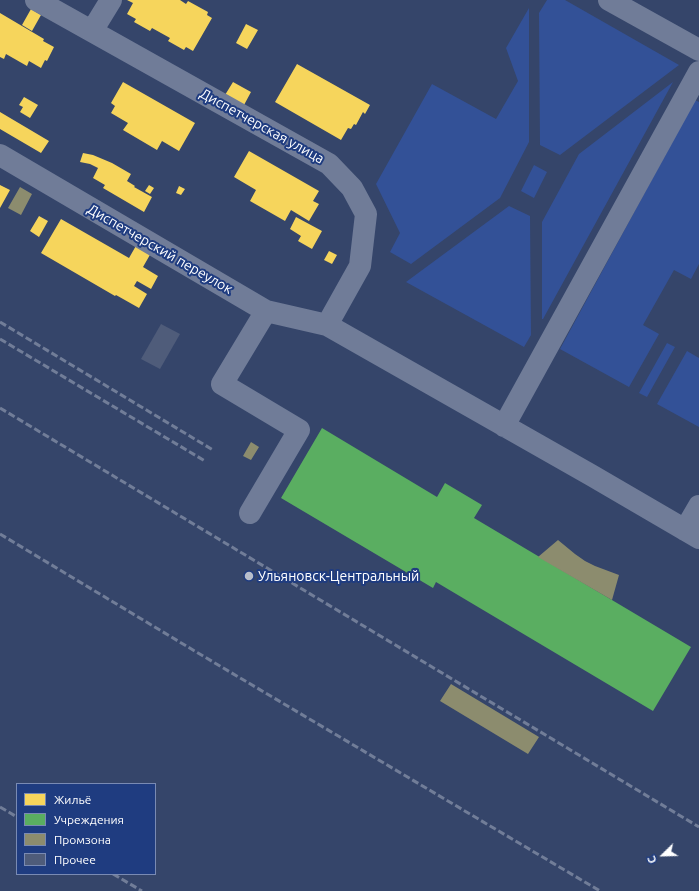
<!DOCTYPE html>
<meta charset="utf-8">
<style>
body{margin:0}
#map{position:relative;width:699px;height:891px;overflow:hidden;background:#35456a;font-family:Ubuntu,sans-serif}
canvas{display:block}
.legend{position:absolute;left:16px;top:783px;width:140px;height:92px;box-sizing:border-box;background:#1f3c80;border:1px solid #798ab3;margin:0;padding:5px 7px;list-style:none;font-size:12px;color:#fff}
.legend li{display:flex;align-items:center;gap:8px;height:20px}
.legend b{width:20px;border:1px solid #798ab3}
.north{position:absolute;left:643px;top:835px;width:40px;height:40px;-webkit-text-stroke:3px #1f3c80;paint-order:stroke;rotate:247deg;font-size:11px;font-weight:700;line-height:16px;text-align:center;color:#fff}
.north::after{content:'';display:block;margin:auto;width:14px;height:18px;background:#fff;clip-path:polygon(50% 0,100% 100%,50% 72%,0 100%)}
</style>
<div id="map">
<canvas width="699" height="891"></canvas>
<ul class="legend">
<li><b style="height:11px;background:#f6d55c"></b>Жильё</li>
<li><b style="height:11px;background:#5aae61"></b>Учреждения</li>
<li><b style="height:11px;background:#8c8c6e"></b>Промзона</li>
<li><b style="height:11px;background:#4f5c7a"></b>Прочее</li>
</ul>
<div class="north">С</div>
</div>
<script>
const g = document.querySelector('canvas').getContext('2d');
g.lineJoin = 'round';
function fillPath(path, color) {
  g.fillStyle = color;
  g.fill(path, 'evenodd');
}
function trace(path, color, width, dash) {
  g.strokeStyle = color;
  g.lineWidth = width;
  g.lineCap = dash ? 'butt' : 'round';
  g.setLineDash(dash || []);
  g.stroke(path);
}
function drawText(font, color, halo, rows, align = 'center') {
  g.font = font + ' Ubuntu,sans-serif';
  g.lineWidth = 4;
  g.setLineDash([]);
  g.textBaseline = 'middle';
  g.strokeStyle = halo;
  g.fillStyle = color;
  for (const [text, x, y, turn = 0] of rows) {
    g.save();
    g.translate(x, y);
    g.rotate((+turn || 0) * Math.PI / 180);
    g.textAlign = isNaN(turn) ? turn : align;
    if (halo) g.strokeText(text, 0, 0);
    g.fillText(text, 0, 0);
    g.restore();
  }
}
fillPath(new Path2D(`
 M 547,0 L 565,0 L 679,65 L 560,155 L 540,145 L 539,13 Z
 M 529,8 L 529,142 L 500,198 L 411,264 L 390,252 L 400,233 L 376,184 L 432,84 L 496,119 L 518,81 L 506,48 Z
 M 673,82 L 543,319 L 542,319 L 542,222 L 579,154 Z
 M 695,100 L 699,102 L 699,264 L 691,279 L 674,270 L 643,325 L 659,334 L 629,387 L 560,349 Z
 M 534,165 L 547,172 L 534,198 L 521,191 Z
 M 509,206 L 530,216 L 531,335 L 524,347 L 406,282 Z
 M 667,343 L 675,347 L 647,397 L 639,393 Z
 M 687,351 L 699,358 L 699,427 L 657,404 Z`), '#335197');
fillPath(new Path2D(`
 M 127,0 L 180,0 L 186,4 L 188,1 L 208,12 L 207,15 L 212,18 L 193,51 L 186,47 L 184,50 L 168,41 L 170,38 L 152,28 L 150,31 L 134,22 L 136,19 L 127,14 L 133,3 Z
 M 31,9 L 41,15 L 32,31 L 22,25 Z
 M 0,13 L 44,39 L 43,41 L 54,47 L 47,61 L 45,60 L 41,68 L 29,61 L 27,66 L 6,54 L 4,59 L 0,57 Z
 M 246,24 L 258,30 L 247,49 L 236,43 Z
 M 297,64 L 370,105 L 365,114 L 363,112 L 356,125 L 354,124 L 351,129 L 348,128 L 341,140 L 275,102 Z
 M 123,82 L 195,123 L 179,151 L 162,141 L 157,150 L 123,130 L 128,123 L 111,113 L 115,106 L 111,103 Z
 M 233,82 L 251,92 L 244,105 L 225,95 Z
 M 24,97 L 38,105 L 30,118 L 20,112 L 23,107 L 19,105 Z
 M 0,112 L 49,141 L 41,153 L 0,129 Z
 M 249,151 L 319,191 L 313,201 L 319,204 L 309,221 L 291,210 L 285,221 L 250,201 L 256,190 L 234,177 Z
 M 83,153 L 93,155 L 112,163 L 131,174 L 127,181 L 135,186 L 134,187 L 152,197 L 144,212 L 103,188 L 105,185 L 93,178 L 98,168 L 90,164 L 80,162 Z
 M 0,185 L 10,190 L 0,208 Z
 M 149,185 L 154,188 L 150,194 L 145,191 Z
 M 179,186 L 185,189 L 181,195 L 176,193 Z
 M 39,216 L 48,221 L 39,237 L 30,231 Z
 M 296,217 L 322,231 L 312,249 L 298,241 L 301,236 L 290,229 Z
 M 61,219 L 129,258 L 137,244 L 151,253 L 143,267 L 158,276 L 151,289 L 137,281 L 134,286 L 147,294 L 139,308 L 116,295 L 115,296 L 41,253 Z
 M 329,251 L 337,255 L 332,264 L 324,260 Z`), '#f6d55c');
fillPath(new Path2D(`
 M 322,428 L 437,497 L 445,483 L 482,505 L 474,518 L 691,647 L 653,711 L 436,582 L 433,588 L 281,498 Z`), '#5aae61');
fillPath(new Path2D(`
 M 20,187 L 32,194 L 21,215 L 8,208 Z
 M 251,442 L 259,447 L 251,460 L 243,456 Z
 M 558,540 L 575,554 L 585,561 L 595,566 L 619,575 L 612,600 L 538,557 Z
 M 451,684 L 539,737 L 528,754 L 440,701 Z`), '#8c8c6e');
fillPath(new Path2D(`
 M 161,324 L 180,334 L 160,369 L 141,359 Z`), '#4f5c7a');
trace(new Path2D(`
 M 36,0 L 329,164 L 352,188 L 366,214 L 360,266 L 327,325
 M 609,0 L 699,50
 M 92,31 L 111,0
 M 0,155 L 266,311 L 327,325 L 591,475 L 699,538
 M 504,426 L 699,72
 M 250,513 L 299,430 L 222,384 L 266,311
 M 685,530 L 699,506`), '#707c98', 22);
trace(new Path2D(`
 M 0,322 L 213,450
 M 0,339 L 205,461
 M 0,408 L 699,827
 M 0,534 L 198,653 L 600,891
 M 0,807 L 17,817
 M 113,874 L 142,891`), '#717d98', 3, [7, 3]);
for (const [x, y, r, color] of [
 [249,576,5,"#b8becb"]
]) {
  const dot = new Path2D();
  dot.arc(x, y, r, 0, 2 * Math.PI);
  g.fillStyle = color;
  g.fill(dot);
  trace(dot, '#1f3c80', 1.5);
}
drawText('14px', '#fff', '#1f3c80', [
 ["Диспетчерская улица",262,126,29],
 ["Диспетчерский переулок",160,249,30]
]);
drawText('14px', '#fff', '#1f3c80', [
 ["Ульяновск-Центральный",258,576]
], 'left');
</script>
